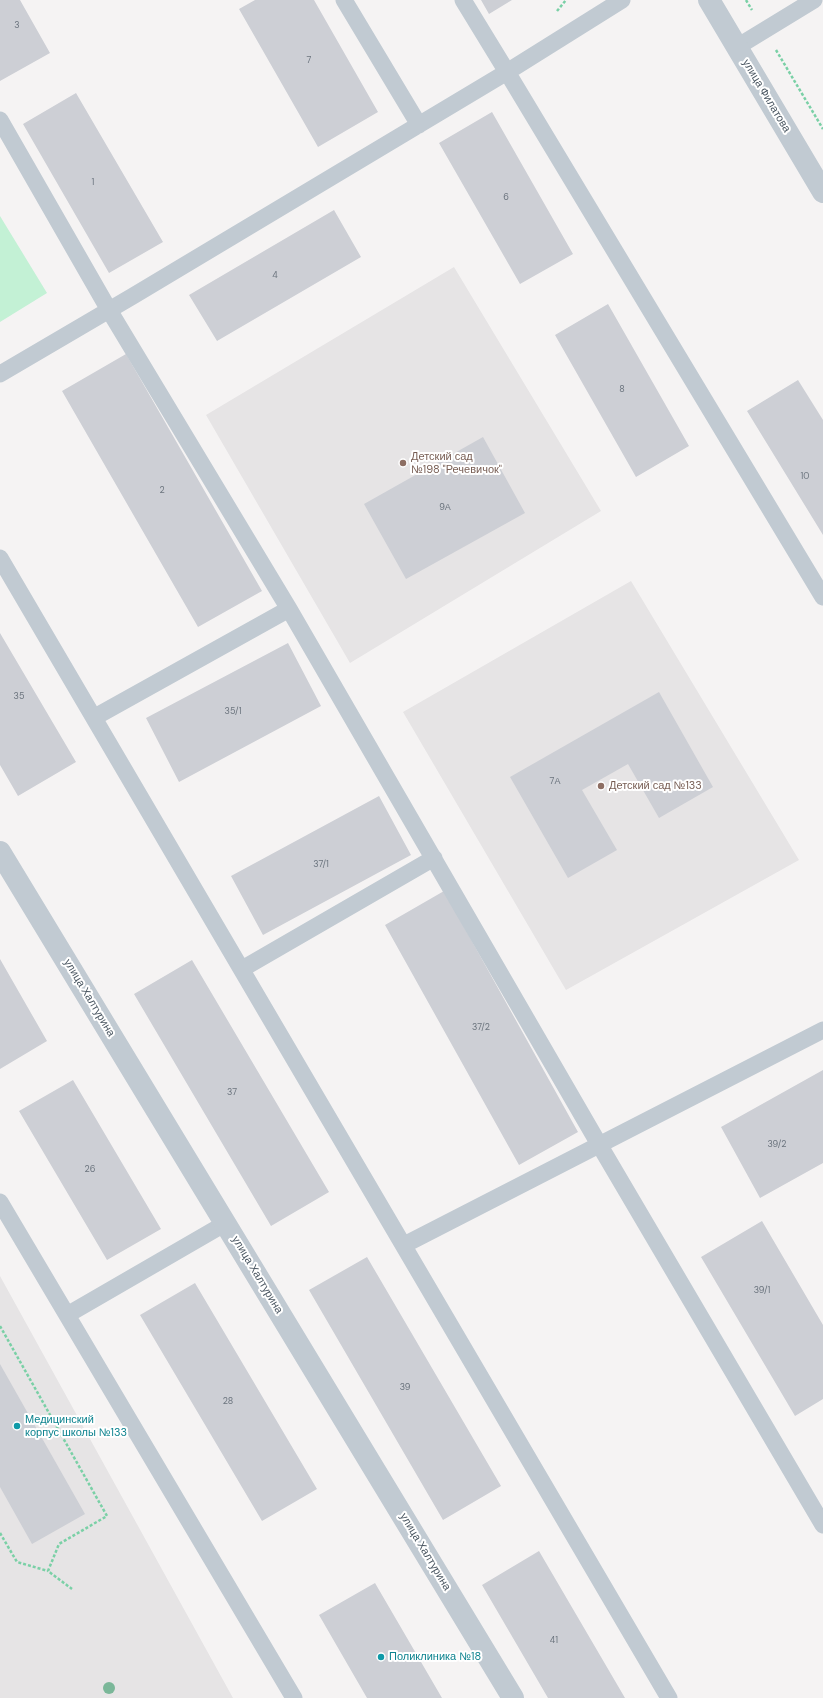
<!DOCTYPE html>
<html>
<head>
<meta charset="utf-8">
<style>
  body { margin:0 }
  canvas { display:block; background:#f5f3f3 }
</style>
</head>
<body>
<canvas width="823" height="1698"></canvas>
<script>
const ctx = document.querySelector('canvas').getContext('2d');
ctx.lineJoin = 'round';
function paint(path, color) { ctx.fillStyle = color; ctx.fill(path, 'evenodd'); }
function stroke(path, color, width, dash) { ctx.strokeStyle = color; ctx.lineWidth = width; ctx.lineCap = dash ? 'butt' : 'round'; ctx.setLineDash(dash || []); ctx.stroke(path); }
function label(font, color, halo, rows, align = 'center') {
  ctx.font = font + ' "DM Sans",sans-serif'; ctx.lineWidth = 4; ctx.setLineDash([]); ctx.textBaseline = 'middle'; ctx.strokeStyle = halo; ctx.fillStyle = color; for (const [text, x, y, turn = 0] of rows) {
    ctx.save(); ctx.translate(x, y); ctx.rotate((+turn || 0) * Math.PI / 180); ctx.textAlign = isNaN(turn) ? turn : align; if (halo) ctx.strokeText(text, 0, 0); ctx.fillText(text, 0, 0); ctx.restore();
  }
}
paint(new Path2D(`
  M454 267 601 511 350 663 206 415Z
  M631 581 799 860 566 990 403 712Z
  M0 1276 233 1698H0Z`), '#e6e4e5');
paint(new Path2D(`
  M0 216 47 293 0 322Z`), '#c3f1d5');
paint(new Path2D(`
  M0 0H20L50 53 0 81Z
  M255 0H314L378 112 318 147 239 9Z
  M481 0H512L489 14Z
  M76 93 163 242 109 273 23 124Z
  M492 112 573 254 520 284 439 143Z
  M334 210 361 257 217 341 189 295Z
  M608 304 689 446 636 477 555 335Z
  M126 354 262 591 198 627 62 391Z
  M798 380 823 420V535L747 411Z
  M483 437 525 513 406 579 364 504Z
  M0 633 76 762 18 796 0 765Z
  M288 643 321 706 179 782 146 718Z
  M659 692 713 787 659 818 628 764 582 790 617 850 568 878 510 777Z
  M379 796 411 855 263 935 231 876Z
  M444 891 578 1132 519 1165 385 925Z
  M0 959 47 1041 0 1069Z
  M192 960 329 1192 271 1226 134 994Z
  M823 1070V1163L760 1198 721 1127Z
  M73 1080 161 1229 107 1260 19 1111Z
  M762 1221 823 1325V1399L795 1416 701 1257Z
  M367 1257 501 1486 443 1520 309 1290Z
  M195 1283 317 1489 262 1521 140 1315Z
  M0 1364 85 1514 32 1544 0 1487Z
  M539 1551 625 1698H548L482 1585Z
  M375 1583 442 1698H367L319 1615Z`), '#cdcfd5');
stroke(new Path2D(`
  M746 0 752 10
  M557 11 566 0
  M776 50 823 129
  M0 1326 107 1516 59 1544 48 1571 72 1589
  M0 1533 17 1562 48 1571`), '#7ad0a6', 2.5, [3, 2]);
stroke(new Path2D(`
  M344 0 419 125
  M622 0 507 72 823 597
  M737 47 814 0
  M0 120 109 310 289 609 600 1146 823 1525
  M0 374 133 296 507 72 463 0
  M0 558 669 1698
  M95 717 289 609
  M242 969 434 858
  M0 1202 294 1698
  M404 1245 823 1030
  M67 1315 226 1223`), '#c1cad2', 17);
stroke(new Path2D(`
  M709 0 823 192
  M0 852 513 1698`), '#c1cad2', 22);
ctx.fillStyle = '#7bb799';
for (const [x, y] of [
  [109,1688]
]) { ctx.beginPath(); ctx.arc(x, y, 6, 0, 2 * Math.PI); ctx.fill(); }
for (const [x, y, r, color] of [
  [403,463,4,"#8d6e63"],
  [601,786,4,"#8d6e63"],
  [17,1426,4,"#0f9aa8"],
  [381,1657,4,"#0f9aa8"]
]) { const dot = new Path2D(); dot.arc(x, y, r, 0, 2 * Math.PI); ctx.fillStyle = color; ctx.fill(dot); stroke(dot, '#fff', 1.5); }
label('9px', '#6b747e', null, [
  ["3",17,26],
  ["7",309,61],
  ["1",93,183],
  ["6",506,198],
  ["4",275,276],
  ["8",622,390],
  ["10",805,477],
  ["2",162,491],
  ["9А",445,508],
  ["35",19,697],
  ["35/1",233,712],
  ["7А",555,782],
  ["37/1",321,865],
  ["37/2",481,1028],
  ["37",232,1093],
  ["39/2",777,1145],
  ["26",90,1170],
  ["39/1",762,1291],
  ["39",405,1388],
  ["28",228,1402],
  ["41",554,1641]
]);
label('11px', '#4a5661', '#fff', [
  ["улица Филатова",766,96,59],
  ["улица Халтурина",89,998,59],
  ["улица Халтурина",257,1275,59],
  ["улица Халтурина",425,1552,59]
]);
label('11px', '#785e54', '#fff', [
  ["Детский сад",411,457],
  ["№198 \"Речевичок\"",411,470],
  ["Детский сад №133",609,786]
], 'left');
label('11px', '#0d838f', '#fff', [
  ["Медицинский",25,1420],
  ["корпус школы №133",25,1433],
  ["Поликлиника №18",389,1657]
], 'left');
</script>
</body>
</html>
